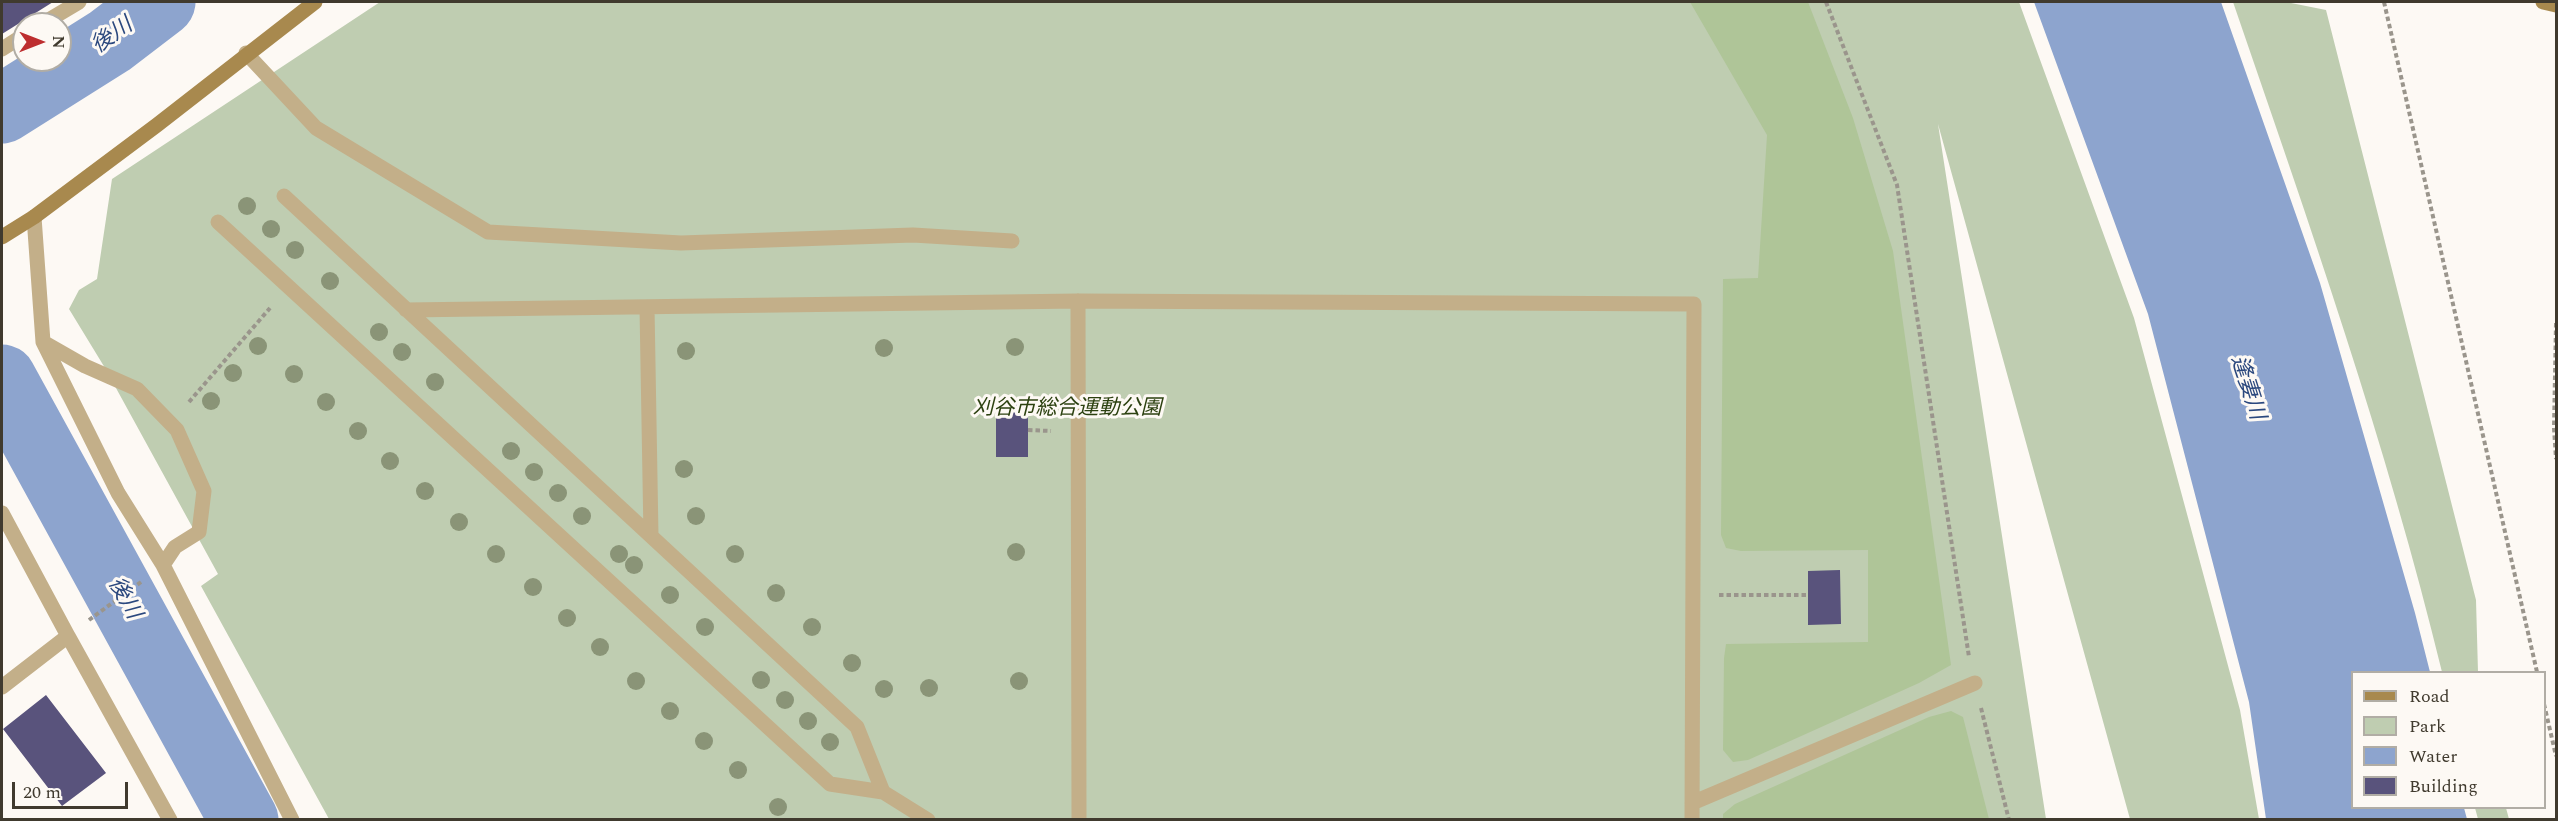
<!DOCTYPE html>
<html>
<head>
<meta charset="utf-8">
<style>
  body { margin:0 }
  #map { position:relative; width:2558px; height:821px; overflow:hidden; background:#fdf9f4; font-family:Spectral,serif }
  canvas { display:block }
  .frame { position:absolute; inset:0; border:3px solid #403a2e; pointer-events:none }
  .legend { position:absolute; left:2351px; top:671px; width:195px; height:138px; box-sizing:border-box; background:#fdf9f4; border:2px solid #b1ada5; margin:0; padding:8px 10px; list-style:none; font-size:18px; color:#403a2e }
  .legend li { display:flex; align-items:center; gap:12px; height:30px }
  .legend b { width:30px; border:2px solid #b1ada5 }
  .north { position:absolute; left:12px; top:12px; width:60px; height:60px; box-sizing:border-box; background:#fdf9f4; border:2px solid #b1ada5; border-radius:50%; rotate:90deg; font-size:16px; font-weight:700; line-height:24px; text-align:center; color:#403a2e }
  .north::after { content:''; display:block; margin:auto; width:21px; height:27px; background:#bd2e2f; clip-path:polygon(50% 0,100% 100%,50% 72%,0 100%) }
  .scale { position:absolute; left:12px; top:782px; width:116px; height:27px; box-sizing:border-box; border:3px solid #403a2e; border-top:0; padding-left:8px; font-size:18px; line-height:21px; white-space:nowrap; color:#403a2e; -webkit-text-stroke:4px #fdf9f4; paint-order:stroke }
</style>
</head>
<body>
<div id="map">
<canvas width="2558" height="821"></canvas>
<div class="frame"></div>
<ul class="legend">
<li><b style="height:8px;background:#a8894e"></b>Road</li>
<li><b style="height:16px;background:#bfcdb1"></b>Park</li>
<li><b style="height:16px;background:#8da4ce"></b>Water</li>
<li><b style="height:16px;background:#59537c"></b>Building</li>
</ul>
<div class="north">N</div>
<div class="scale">20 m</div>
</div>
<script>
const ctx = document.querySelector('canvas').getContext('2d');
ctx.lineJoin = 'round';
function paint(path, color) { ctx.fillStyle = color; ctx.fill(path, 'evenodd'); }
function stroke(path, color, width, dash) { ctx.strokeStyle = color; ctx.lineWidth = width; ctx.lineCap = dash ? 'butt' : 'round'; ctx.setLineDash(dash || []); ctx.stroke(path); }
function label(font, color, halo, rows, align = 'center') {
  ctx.font = font + ' Spectral,"Noto Sans JP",serif'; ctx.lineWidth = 6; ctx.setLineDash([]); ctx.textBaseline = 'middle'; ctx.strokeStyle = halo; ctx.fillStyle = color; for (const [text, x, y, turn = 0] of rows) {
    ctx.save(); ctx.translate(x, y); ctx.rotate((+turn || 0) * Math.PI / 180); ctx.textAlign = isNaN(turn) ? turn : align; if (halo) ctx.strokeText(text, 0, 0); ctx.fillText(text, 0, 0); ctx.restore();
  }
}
paint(new Path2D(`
  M380 2H2019L2134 318 2240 710 2259 819H2130L1938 124 2046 819H329L201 586 218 574 105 368 69 309 79 290 97 279 112 179Z
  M2233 2H2286L2326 10 2476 600 2478 672H2442C2387 445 2309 223 2233 2Z
  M2475 808H2506L2509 819H2478Z`), '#bfcdb1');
paint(new Path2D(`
  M1690 2H1808L1853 118 1893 251 1951 665 1919 683 1748 760 1733 762 1723 750 1724 658 1726 644 1868 642V550L1741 551 1726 548 1721 535 1723 279 1758 278 1767 135Z
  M1951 711 1963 717 1989 819H1723V814L1735 804 1929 717Z`), '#afc598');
paint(new Path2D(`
  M2034 2H2221L2320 283 2415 613 2430 672H2352V808H2464L2467 819H2266L2249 702 2148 314Z`), '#8da4ce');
stroke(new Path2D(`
  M2 109 110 41 161 2
  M2 379 244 820`), '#8da4ce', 69);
paint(new Path2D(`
  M2 2H53L2 34Z
  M996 401H1028V457H996Z
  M1840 570 1841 624 1808 625V571Z
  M46 695 106 773 62 806 3 729Z`), '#59537c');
stroke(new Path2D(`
  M1826 2 1897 185 1969 657
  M2384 2 2537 672
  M2556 323 2554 428 2556 459
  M189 402 270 308
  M1028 430 1051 431
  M1719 595H1808
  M89 620 141 582
  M2544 704 2556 756
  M1981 708 2009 820`), '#9a958c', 4, [4.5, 3]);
stroke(new Path2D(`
  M246 53 316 128 488 232 681 243 913 235 1012 241
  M34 217 43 342 118 493 163 565 292 820
  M43 342 85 366 137 389 177 430 204 491 199 532 175 547 163 565`), '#c3af89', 15);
stroke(new Path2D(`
  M42 24 79 2
  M2 49 24 35
  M218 222 830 784 883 792 857 727 284 196
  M1078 301 1079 820
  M647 307 651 536
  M406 310 1078 301 1694 304 1692 820
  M2 513 68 636
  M2 687 68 636 170 820
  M883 792 928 820
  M1692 803 1975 683`), '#c3af89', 15);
stroke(new Path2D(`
  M2543 2 2556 5
  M2 237 34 217 157 125 315 2`), '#a8894e', 15);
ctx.fillStyle = '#8a9477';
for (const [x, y] of [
  [247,206],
  [271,229],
  [295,250],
  [330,281],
  [379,332],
  [258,346],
  [1015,347],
  [884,348],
  [686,351],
  [402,352],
  [233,373],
  [294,374],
  [435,382],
  [211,401],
  [326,402],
  [358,431],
  [511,451],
  [390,461],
  [684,469],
  [534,472],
  [425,491],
  [558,493],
  [582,516],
  [696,516],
  [459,522],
  [1016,552],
  [496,554],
  [619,554],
  [735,554],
  [634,565],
  [533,587],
  [776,593],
  [670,595],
  [567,618],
  [705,627],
  [812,627],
  [600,647],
  [852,663],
  [761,680],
  [636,681],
  [1019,681],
  [929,688],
  [884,689],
  [785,700],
  [670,711],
  [808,721],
  [704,741],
  [830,742],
  [738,770],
  [778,807]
]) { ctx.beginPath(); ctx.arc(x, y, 9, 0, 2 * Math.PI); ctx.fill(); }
label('italic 21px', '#2c4110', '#fdf9f4', [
  ["刈谷市総合運動公園",1067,410]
]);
label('italic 22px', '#2b487e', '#fdf9f4', [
  ["後川",113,37,-35],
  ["逢妻川",2246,388,72],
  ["後川",123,599,61]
]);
</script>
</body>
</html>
